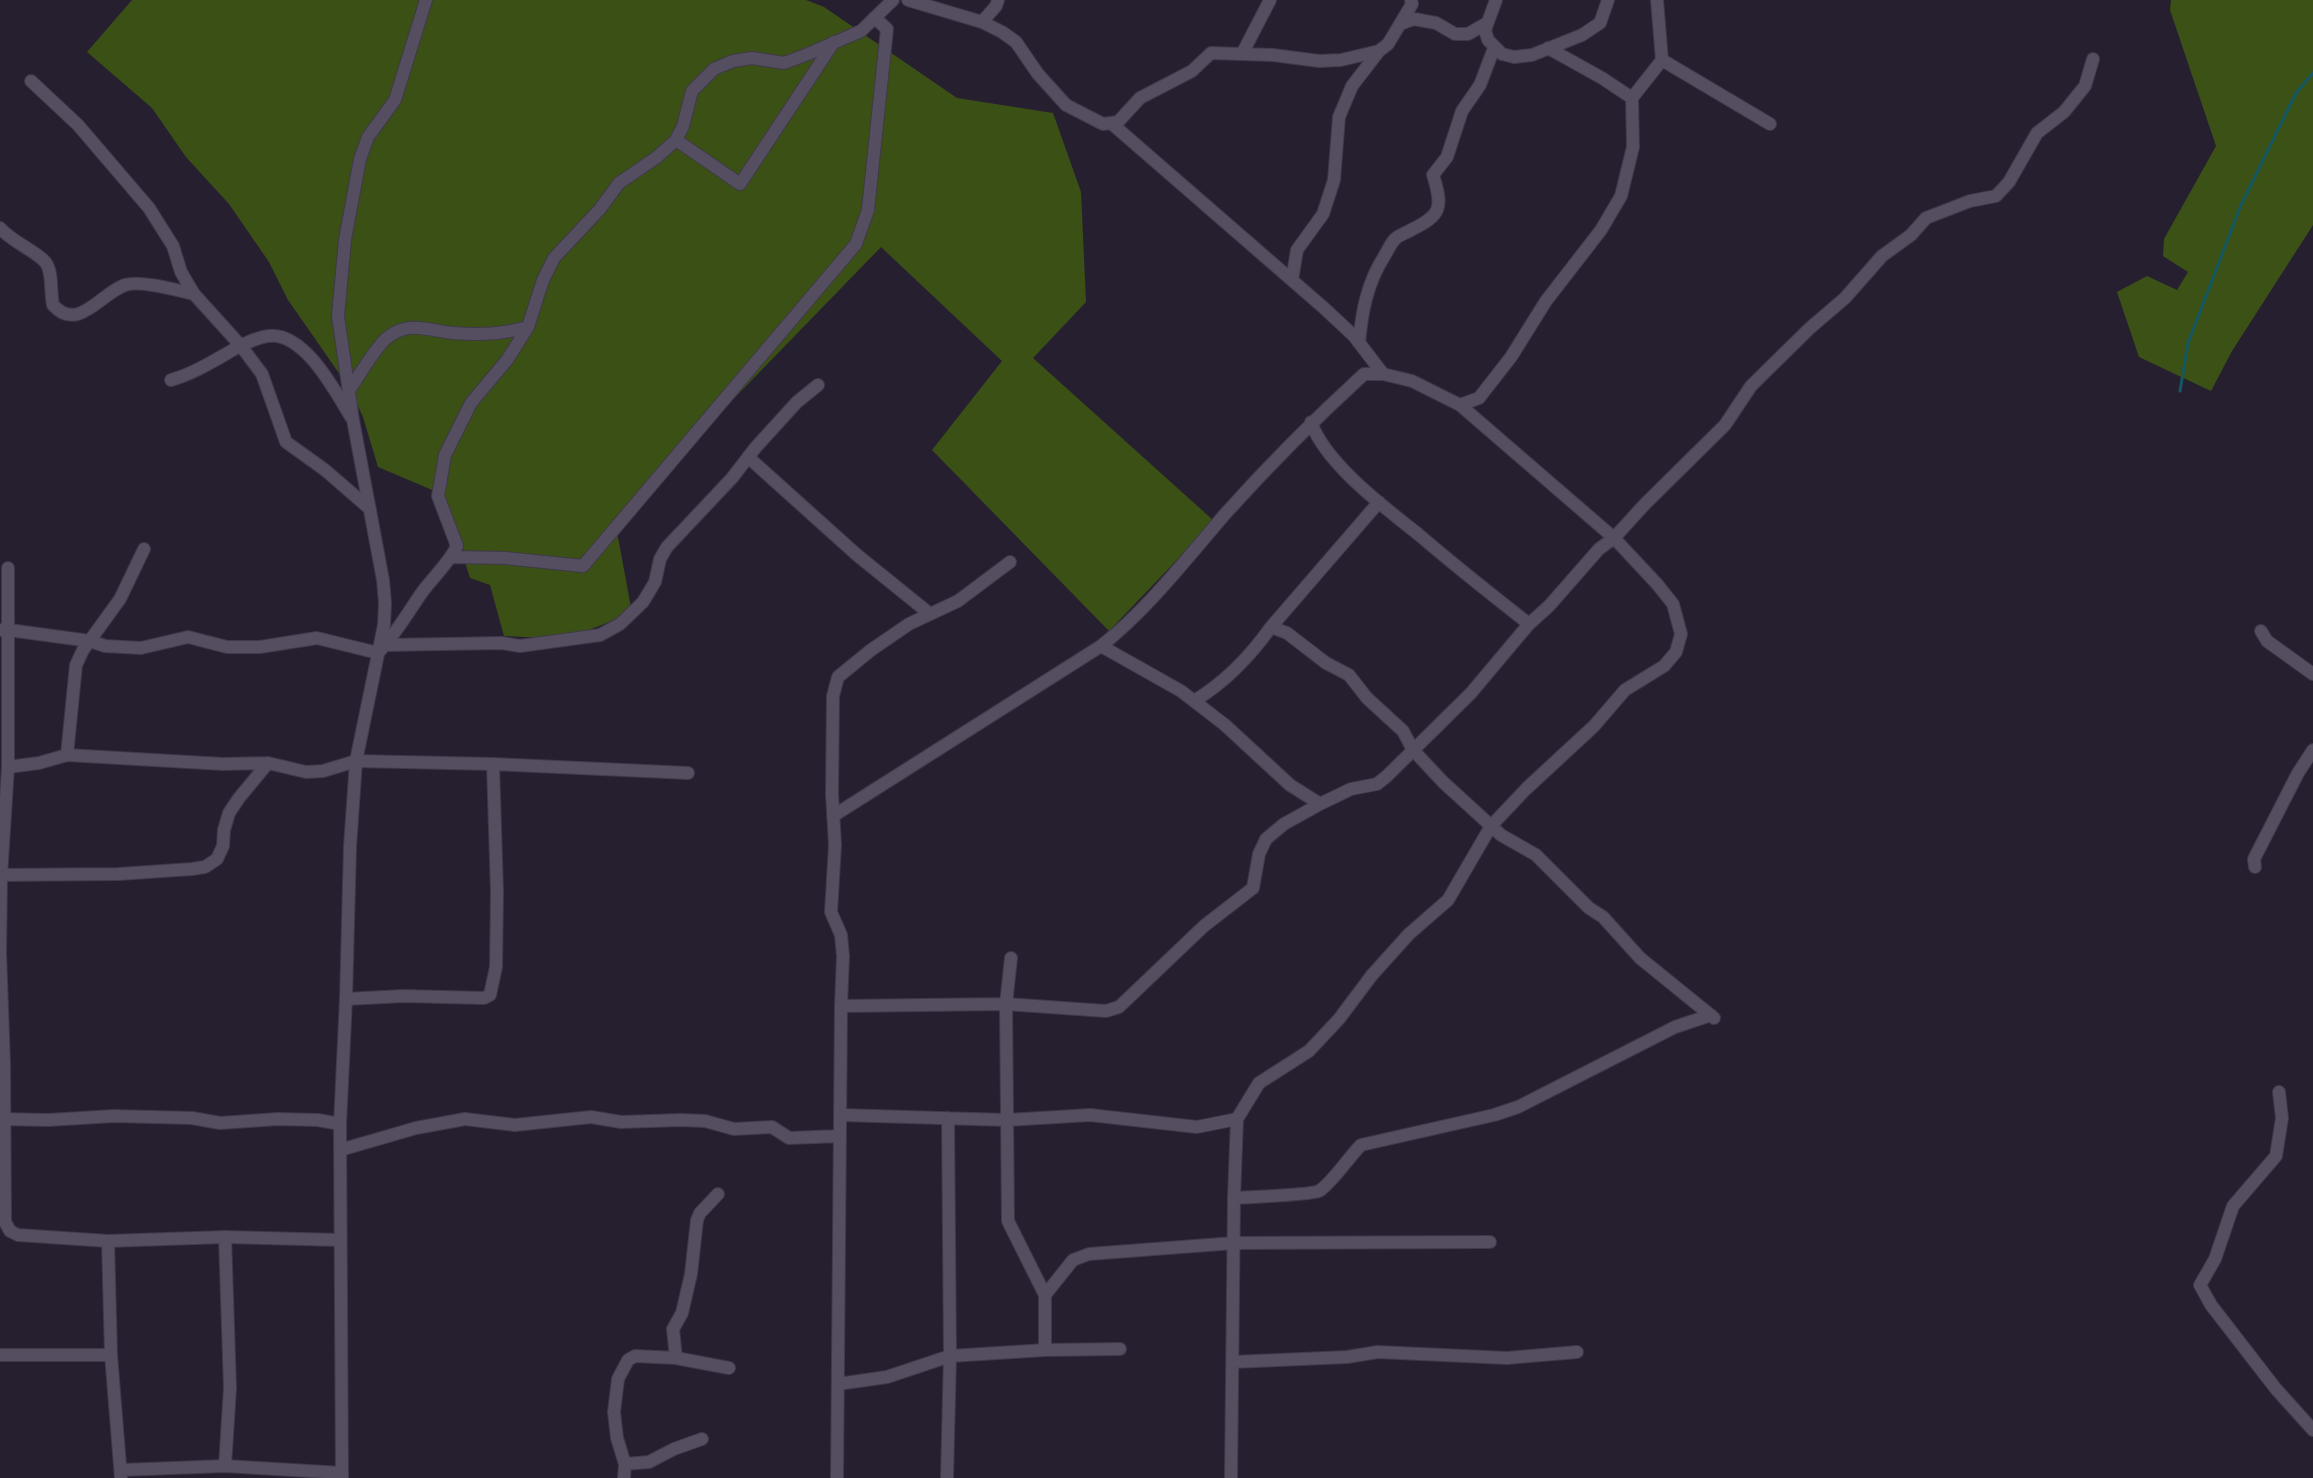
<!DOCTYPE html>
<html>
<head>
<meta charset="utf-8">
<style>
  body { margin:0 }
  canvas { display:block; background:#261f30 }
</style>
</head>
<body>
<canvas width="2313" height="1478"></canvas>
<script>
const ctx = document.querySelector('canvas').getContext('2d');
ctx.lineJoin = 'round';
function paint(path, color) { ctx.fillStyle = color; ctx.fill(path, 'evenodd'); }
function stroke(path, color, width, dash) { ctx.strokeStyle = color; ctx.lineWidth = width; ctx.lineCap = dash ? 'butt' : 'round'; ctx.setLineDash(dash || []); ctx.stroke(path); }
paint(new Path2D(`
  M132 0H806L824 7 957 98 1053 113 1081 192 1086 302 1033 358 1214 521 1109 631 932 450 1002 361 881 247 615 521 632 613 566 639 504 636 490 585 470 578 444 495 378 467 363 417 350 389 288 300 269 262 229 204 186 157 152 108 87 52Z`), '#3b5015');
paint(new Path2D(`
  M2171 0H2313V225L2232 351 2211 391 2139 357 2117 292 2147 276 2177 290 2188 272 2163 256 2164 239 2216 146 2170 10Z`), '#3c5115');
stroke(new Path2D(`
  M2180 391 2188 343 2241 205 2296 93 2313 73`), '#145862', 3);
const minor = new Path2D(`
  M908 0 982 22 1002 32 1016 42 1038 74 1066 105 1103 124 1118 122 1140 98 1192 71 1211 53 1273 55 1319 61 1341 60 1379 51 1388 44 1412 4 1411 0
  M1496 0 1485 30 1488 40 1502 54 1514 57 1532 55 1582 35 1600 23 1608 0
  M982 22 996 6 998 0
  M1400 24 1414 19 1436 23 1455 34H1468L1487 23
  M1548 48 1602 78 1632 98
  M1242 54 1270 0
  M1662 60 1770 124
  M31 81 78 125 149 208 173 246 181 272 194 294 241 346 262 374 286 442 325 470 370 509
  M1111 123 1324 308 1354 336 1383 374
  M676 140 740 184 834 42
  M0 228C12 242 38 252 46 263 53 273 50 292 53 305 78 333 101 293 125 285 141 280 176 290 194 294
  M1292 280 1297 250 1323 214 1334 180 1339 117 1352 86 1379 51
  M1359 343C1362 311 1367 283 1385 255 1388 250 1391 243 1395 239 1399 235 1406 233 1411 230 1442 215 1443 207 1433 175L1447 157 1462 111 1480 85 1494 48
  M171 380C195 373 215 360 238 347 246 343 259 337 268 336 304 331 335 391 351 417
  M350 389C359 376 376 346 388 337 410 320 430 331 454 333 482 335 502 334 528 327
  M1460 405 1479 398 1511 357 1546 301 1601 230 1621 196 1633 147 1632 98 1662 60 1657 0
  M1311 422C1325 463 1384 507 1418 534 1454 565 1492 595 1529 624
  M748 457 857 555 930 614
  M452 557 505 558 583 566 856 244 868 210 887 29 875 18
  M8 568V767L1 876 0 953 4 1064 5 1222 10 1231 18 1235 108 1241 225 1237 340 1240
  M1271 627 1379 502
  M0 630H9L90 641 105 646 141 648 188 637 227 647H260L317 638 378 653C396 634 408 612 423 591 434 576 449 563 457 546L438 496 445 455 471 403 507 360 528 327 543 280 554 258 600 209 619 183 657 157 676 140 683 126 692 91 714 69 733 61 752 58 784 63 808 54 861 31 893 0
  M2261 631 2267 641 2313 674
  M386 645 502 643 520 646 600 635 620 624 643 602 655 582 660 559 667 547 732 478 756 447 797 402 818 385
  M1101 646 1181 691 1225 725 1290 785 1320 804
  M1194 701C1224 683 1251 655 1271 627L1287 633 1326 663 1349 675 1367 698 1403 731 1413 750 1443 782 1501 835 1536 855 1589 908 1603 917 1640 958 1714 1018
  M67 755 76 665 83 650 120 599 144 549
  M8 767 39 763 67 755 223 764 268 763 306 772 323 771 356 761 493 764 688 773
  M833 816 1101 646C1149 608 1186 559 1226 513 1270 464 1316 418 1364 374H1383L1412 381 1460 405 1614 538 1657 584 1673 604 1681 634 1676 652 1664 666 1625 690 1594 726 1526 789 1491 826 1448 900 1409 934 1372 975 1339 1019 1309 1051 1259 1083 1237 1119 1234 1198 1231 1478
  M2255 867 2254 859 2298 773 2313 750
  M0 875 119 874 192 869 205 867 217 859 223 846 224 830 229 813 239 798 268 763
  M1011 958 1006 1004 1008 1221 1045 1295
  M346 999 403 996 484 998 490 995 496 967 497 892 493 764
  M841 1006 1006 1004 1106 1011 1119 1007 1204 926 1253 888 1259 854 1266 839 1284 824 1320 804 1351 789 1377 784 1387 776 1471 693 1529 624 1549 606 1599 549 1614 538 1645 504 1725 425 1751 386 1810 328 1845 298 1882 256 1911 235 1926 218 1970 201 1996 196 2009 182 2037 133 2064 112 2085 86 2093 59
  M2279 1092 2282 1118 2276 1156 2233 1206 2215 1259 2200 1285 2211 1305 2276 1389 2313 1430
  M841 1115 1007 1120 1090 1115 1197 1127 1237 1119
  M0 1119 48 1120 114 1116 192 1118 220 1123 278 1119 318 1120 340 1124
  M340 1150 416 1128 465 1119 515 1125 591 1117 621 1122 681 1120 705 1121 734 1129 772 1127 789 1138 840 1136
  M1234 1198C1248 1197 1311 1195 1319 1191 1331 1184 1349 1157 1361 1145L1494 1115 1518 1107 1675 1027 1711 1015
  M225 1237 230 1388 225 1466
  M108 1241 111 1355 121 1478
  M1045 1350V1295L1073 1260 1089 1254 1234 1243 1490 1242
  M0 1355H111
  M676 1358 673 1329 682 1313 691 1274 697 1220 700 1213 718 1194
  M1233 1362 1347 1357 1378 1352 1507 1358 1577 1352
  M838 1384 887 1377 950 1356 1045 1350 1120 1349
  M625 1464 617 1438 614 1412 618 1379 628 1360 635 1356 676 1358 729 1368
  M121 1470 225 1466 342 1473
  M342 1478 340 1124 346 999 350 847 356 761 384 625 385 603 383 580 353 420 338 316 345 240 360 159 368 137 395 100 426 0
  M624 1478 625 1464 649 1462 674 1449 702 1439
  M837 1478 841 1006 843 956 841 935 831 912 835 845 832 794 833 696 838 677 871 650 909 624 958 601 1010 562
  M947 1478 950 1356 948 1118`);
stroke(minor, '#3f3948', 14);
stroke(minor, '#554e61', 12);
</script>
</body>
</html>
